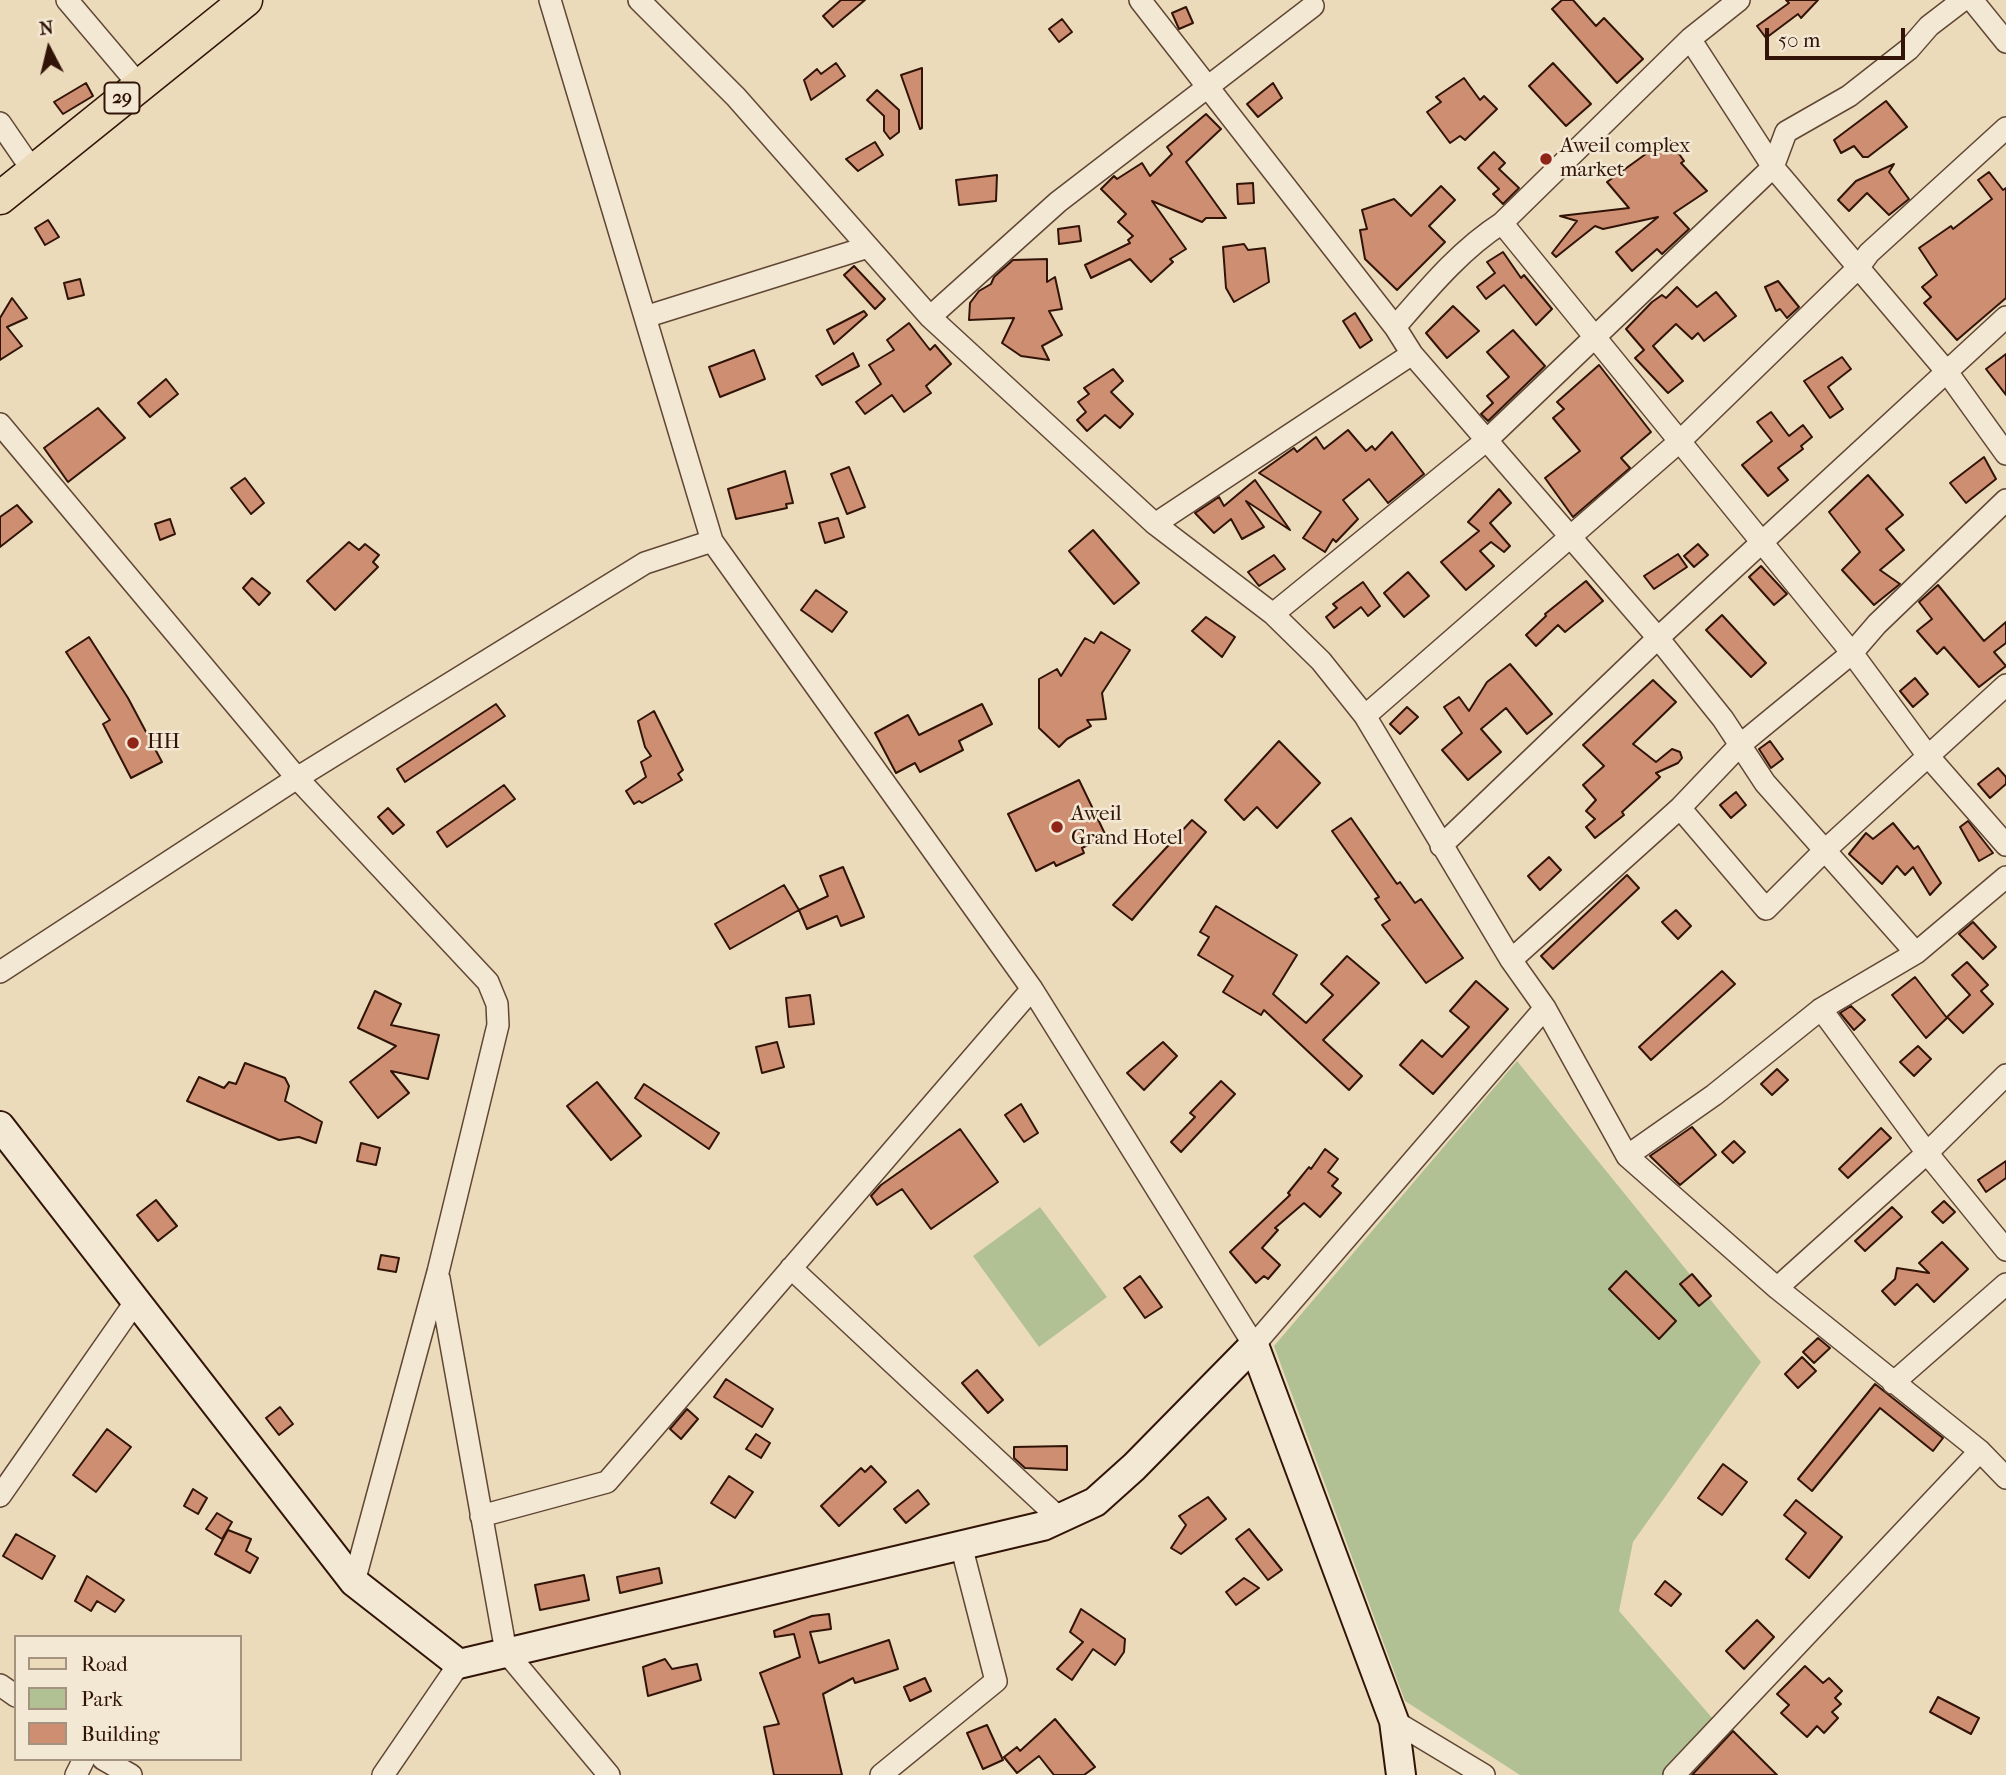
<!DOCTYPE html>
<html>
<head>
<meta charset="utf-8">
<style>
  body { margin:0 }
  #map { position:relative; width:2006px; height:1775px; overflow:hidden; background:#ecdbbb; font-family:"IM FELL French Canon",serif }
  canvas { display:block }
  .legend { position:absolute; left:14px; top:1635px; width:228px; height:126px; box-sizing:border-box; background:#f3e8d3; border:2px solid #a59381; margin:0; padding:9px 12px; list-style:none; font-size:21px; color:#311407 }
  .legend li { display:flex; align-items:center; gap:14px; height:35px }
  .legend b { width:35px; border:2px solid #a59381 }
  .north { position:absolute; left:14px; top:14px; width:70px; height:70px; -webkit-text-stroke:5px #f3e8d3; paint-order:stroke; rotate:353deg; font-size:19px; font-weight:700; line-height:28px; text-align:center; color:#311407 }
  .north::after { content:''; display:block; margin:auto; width:24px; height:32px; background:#311407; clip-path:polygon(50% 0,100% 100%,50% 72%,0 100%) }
  .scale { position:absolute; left:1765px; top:28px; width:140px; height:32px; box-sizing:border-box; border:4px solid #311407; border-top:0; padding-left:9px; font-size:21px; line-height:24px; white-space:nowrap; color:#311407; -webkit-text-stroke:5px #f3e8d3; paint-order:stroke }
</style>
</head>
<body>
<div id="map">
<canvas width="2006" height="1775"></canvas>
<ul class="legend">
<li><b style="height:9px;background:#ecdbbb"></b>Road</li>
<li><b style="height:19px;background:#b2c194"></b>Park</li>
<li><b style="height:19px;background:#ce8e72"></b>Building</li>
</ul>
<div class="north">N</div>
<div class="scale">50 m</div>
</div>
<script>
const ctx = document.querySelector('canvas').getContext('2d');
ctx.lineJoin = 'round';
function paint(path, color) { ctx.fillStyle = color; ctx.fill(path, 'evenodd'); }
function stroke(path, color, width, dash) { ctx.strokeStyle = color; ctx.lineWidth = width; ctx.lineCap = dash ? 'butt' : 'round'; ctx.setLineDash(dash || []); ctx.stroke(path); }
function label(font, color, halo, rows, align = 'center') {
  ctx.font = font + ' "IM FELL French Canon",serif'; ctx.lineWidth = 5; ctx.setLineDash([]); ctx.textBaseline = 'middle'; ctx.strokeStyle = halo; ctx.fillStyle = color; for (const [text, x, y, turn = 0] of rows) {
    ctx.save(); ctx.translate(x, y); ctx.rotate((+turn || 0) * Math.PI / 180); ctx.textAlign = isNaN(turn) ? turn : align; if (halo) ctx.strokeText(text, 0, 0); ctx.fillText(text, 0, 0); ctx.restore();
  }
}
paint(new Path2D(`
  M1517 1061 1761 1362 1633 1542 1619 1611 1714 1720 1662 1775H1520L1405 1701 1274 1346Z
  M1040 1207 1107 1297 1039 1347 973 1256Z`), '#b2c194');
const building = new Path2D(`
  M841 0H865L833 27 823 16Z
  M1562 0H1573L1596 26 1604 18 1643 59 1617 83 1552 9Z
  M1786 0H1818L1801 18 1798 14 1766 38 1757 26 1789 3Z
  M1186 7 1193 23 1179 29 1172 13Z
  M1062 19 1072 32 1059 42 1049 29Z
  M836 63 845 76 811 100 804 80 817 69 821 74Z
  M1553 63 1591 104 1566 126 1529 86Z
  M922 68V128L920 129 901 75Z
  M1464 78 1480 100 1484 96 1497 109 1465 140 1460 136 1450 143 1427 112 1441 102 1436 97Z
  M86 83 93 96 63 114 54 102Z
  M1273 83 1282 98 1258 117 1247 104Z
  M877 90 899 110V132L890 139 884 131V116L867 100Z
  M1886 101 1907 127 1868 157H1863L1854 146 1841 153 1834 140Z
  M1206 114 1221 129 1186 162 1226 218H1206L1202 222 1152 201 1186 249 1170 259 1173 262 1151 282 1130 259 1091 278 1085 265 1130 243 1128 240 1133 236 1118 222 1126 214 1101 189 1114 176 1117 179 1142 163 1150 176 1172 154 1167 147Z
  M1668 138 1684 161 1681 163 1707 191 1674 213 1689 229 1662 254 1657 249 1632 271 1616 252 1658 217 1603 229 1595 226 1556 257 1552 253 1577 221 1560 216 1629 208 1607 182Z
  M875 142 883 155 858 171 846 159Z
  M1494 152 1505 163 1499 169 1519 188 1503 204 1493 194 1499 189 1478 168Z
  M1894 164 1889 172 1909 199 1889 215 1867 193 1849 211 1838 200 1856 181Z
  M1989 172 2003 190 2006 188V298L1957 340 1924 303 1931 297 1922 287 1937 275 1919 248 1951 226 1953 229 1992 199 1978 180Z
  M997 175 996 201 959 205 956 180Z
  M1253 183 1254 203 1238 204 1237 184Z
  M1441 186 1455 200 1429 226 1445 242 1397 290 1365 259 1360 230 1367 229 1362 210 1394 199 1411 216Z
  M48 220 59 237 45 245 35 228Z
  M1079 226 1081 241 1059 244 1058 229Z
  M1244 244 1248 250 1265 248 1269 282 1234 302 1226 288 1223 247Z
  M1503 252 1521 278 1524 275 1552 309 1536 325 1504 285 1486 299 1477 287 1495 273 1487 262Z
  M1047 259V282L1055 277 1062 309 1049 311 1062 335 1042 346 1049 360 1021 356 1002 343 1014 318 969 320 970 303 979 291 991 284 994 277 1013 260Z
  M854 266 885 299 875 309 844 275Z
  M80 279 84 295 68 299 64 283Z
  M1778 281 1799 307 1787 318 1780 309 1776 311 1765 287Z
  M1677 287 1697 307 1716 292 1736 316 1704 341 1698 333 1692 339 1676 324 1653 346 1683 381 1668 393 1635 358 1644 350 1626 329 1652 302 1662 295 1666 298Z
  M12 298 27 318 7 327 22 346 0 360V318Z
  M1453 306 1479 331 1447 358 1426 333Z
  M864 311 867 315 834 344 827 330Z
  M1355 313 1372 340 1360 348 1343 321Z
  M909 323 930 350 935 345 951 364 926 386 931 393 904 412 892 395 865 414 856 402 881 384 869 365 894 350 887 340Z
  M1513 330 1545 366 1488 421 1481 414 1493 403 1487 396 1509 377 1487 352Z
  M754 350 765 379 720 397 709 367Z
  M853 353 859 366 822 385 816 376Z
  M2006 354V395L1986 369Z
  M1842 357 1851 369 1828 387 1843 409 1830 418 1804 381Z
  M1599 365 1651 432 1621 458 1630 468 1573 517 1545 478 1580 451 1553 418 1564 409 1557 402Z
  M1113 369 1123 381 1111 392 1133 414 1120 428 1105 415 1087 431 1077 420 1086 412 1078 402 1089 394 1084 388Z
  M166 379 178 394 150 417 138 403Z
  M98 408 125 438 68 482 44 448Z
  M1771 412 1789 436 1803 425 1812 437 1801 446 1803 449 1778 468 1788 480 1768 496 1742 465 1772 441 1757 422Z
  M1348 430 1366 451 1372 446 1375 450 1392 432 1424 474 1388 503 1369 479 1343 500 1358 519 1336 542 1333 539 1325 552 1303 538 1321 512 1259 473 1294 448 1297 452 1316 437 1324 449Z
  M1984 457 1996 479 1966 503 1950 483Z
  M849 467 865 507 847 514 831 474Z
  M785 471 793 503 786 504 787 508 736 519 728 489Z
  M1868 475 1903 515 1886 529 1904 550 1880 570 1900 584 1874 605 1842 570 1860 552 1829 512Z
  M245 478 264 503 251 514 231 488Z
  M1255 480 1290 530 1246 501 1264 527 1242 539 1231 519 1214 533 1195 513 1219 497 1224 506Z
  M1499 489 1511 503 1490 523 1510 546 1504 552 1491 542 1480 551 1494 566 1466 590 1441 562 1479 531 1468 522Z
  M17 505 32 522 0 547V517Z
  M838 518 844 537 825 543 819 523Z
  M170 519 175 534 160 540 155 524Z
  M1093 530 1139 583 1114 604 1069 551Z
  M349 542 359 550 365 544 379 555 373 562 378 567 335 610 307 581Z
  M1698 544 1708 555 1694 567 1684 556Z
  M1678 554 1687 567 1654 589 1644 576Z
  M1274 555 1285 569 1259 586 1248 572Z
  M1761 566 1787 594 1774 605 1749 577Z
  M1408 572 1429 596 1404 617 1384 593Z
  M252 578 270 593 259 605 243 588Z
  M1586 581 1603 601 1565 632 1558 625 1536 646 1526 635 1546 616 1545 614Z
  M1363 582 1380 606 1368 616 1361 607 1334 628 1326 617 1337 608 1333 604Z
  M1938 585 1984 641 2006 622V643L1994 652 2006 666 1979 687 1944 647 1937 654 1917 631 1932 619 1919 602Z
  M816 590 847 612 832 632 801 610Z
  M1722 615 1766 663 1751 677 1706 630Z
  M1206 617 1235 637 1222 657 1192 631Z
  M1101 632 1130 650 1102 693 1106 719 1087 720 1091 726 1067 739 1059 747 1039 728V679L1057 669 1061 676 1085 638 1094 643Z
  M89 637 128 698 162 762 131 778 103 724 110 720 66 652Z
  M1510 664 1552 714 1527 734 1506 708 1481 729 1501 752 1468 780 1442 750 1462 733 1444 707 1459 697 1469 711 1487 682Z
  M1915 678 1928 694 1913 707 1900 691Z
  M1653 680 1676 702 1633 744 1656 762 1672 749 1680 752 1682 758 1678 763 1656 773 1660 777 1622 812 1624 815 1595 838 1586 827 1595 819 1586 811 1596 800 1583 785 1604 766 1583 745Z
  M496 704 505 716 405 782 397 769Z
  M982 704 992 724 959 741 963 750 920 772 915 763 896 773 875 733 908 715 919 735Z
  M1407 707 1418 717 1400 734 1390 724Z
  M654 711 683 770 678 774 682 780 642 803 639 801 634 804 626 791 646 777 641 762 651 756 645 747 638 721Z
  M1279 741 1320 783 1277 828 1257 807 1244 820 1225 800Z
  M1770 741 1783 759 1771 768 1759 749Z
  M1998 768 2006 777V784L1990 798 1978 784Z
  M1079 780 1106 836 1082 848 1084 853 1056 866 1054 862 1036 871 1008 814Z
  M504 785 515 799 447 847 437 832Z
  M1736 792 1746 805 1731 818 1720 805Z
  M388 808 404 825 393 834 378 817Z
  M1351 818 1397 884 1400 882 1415 903 1421 899 1463 958 1426 983 1382 925 1390 920 1375 899 1379 897 1332 831Z
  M1192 820 1206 832 1132 920 1113 905Z
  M1968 821 1993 853 1979 861 1960 827Z
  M1893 823 1914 849 1918 846 1941 883 1930 895 1913 867 1905 875 1897 866 1882 884 1849 854 1866 833 1873 839Z
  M1549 857 1561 870 1540 890 1528 876Z
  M843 867 864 917 841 926 837 916 807 929 799 910 828 896 820 876Z
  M1627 875 1639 888 1553 969 1541 956Z
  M784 885 799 910 730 949 715 924Z
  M1216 906 1297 955 1273 994 1306 1023 1333 995 1321 984 1347 956 1379 983 1323 1040 1362 1076 1349 1090 1264 1010 1261 1015 1223 992 1233 976 1198 955 1209 937 1200 932Z
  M1676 910 1691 926 1678 939 1662 922Z
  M1973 922 1996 947 1983 959 1959 934Z
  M1967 962 1988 985 1981 991 1993 1004 1963 1033 1947 1017 1970 995 1952 975Z
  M1722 971 1735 984 1651 1060 1639 1047Z
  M1915 977 1947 1018 1926 1038 1892 995Z
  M1476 981 1508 1009 1433 1094 1400 1065 1422 1040 1442 1057 1469 1027 1450 1011Z
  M375 991 401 1004 391 1025 439 1035 428 1079 391 1071 409 1093 378 1118 350 1082 396 1046 358 1028Z
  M810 995 814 1024 789 1027 786 998Z
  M1851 1006 1865 1020 1854 1030 1840 1013Z
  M777 1042 784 1067 762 1073 756 1047Z
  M1163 1042 1177 1056 1144 1090 1127 1073Z
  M1918 1046 1931 1059 1914 1076 1900 1062Z
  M245 1063 285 1078 289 1086 285 1101 322 1122 316 1143 299 1137 279 1140 187 1101 199 1077 224 1088 229 1082 236 1084Z
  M1777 1069 1788 1080 1772 1095 1761 1084Z
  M1221 1081 1235 1094 1181 1152 1171 1142 1195 1117 1190 1113Z
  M597 1082 641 1136 611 1160 567 1106Z
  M644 1084 719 1133 709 1149 635 1098Z
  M1021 1104 1038 1133 1024 1142 1005 1115Z
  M1692 1127 1716 1155 1680 1185 1650 1156Z
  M1881 1128 1891 1138 1848 1178 1839 1169Z
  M960 1129 998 1182 931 1229 902 1189 877 1205 871 1196 881 1185Z
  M1734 1141 1745 1152 1733 1163 1722 1152Z
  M361 1143 380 1148 376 1165 357 1161Z
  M1325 1149 1338 1159 1328 1172 1338 1179 1332 1186 1341 1193 1320 1217 1304 1203 1275 1228 1278 1230 1262 1248 1280 1265 1268 1279 1264 1276 1256 1283 1230 1252 1290 1195 1288 1193 1301 1177 1309 1167 1311 1169Z
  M2006 1161V1178L1986 1192 1978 1180Z
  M156 1200 177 1226 158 1241 137 1215Z
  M1944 1201 1955 1212 1943 1223 1932 1212Z
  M1892 1207 1902 1217 1865 1251 1855 1241Z
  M1942 1242 1968 1269 1934 1302 1917 1284 1895 1305 1882 1291 1895 1279 1897 1268 1929 1273 1919 1263Z
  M381 1255 399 1258 396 1272 378 1269Z
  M1626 1271 1676 1321 1659 1339 1609 1289Z
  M1692 1274 1711 1296 1699 1306 1680 1284Z
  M1140 1276 1162 1307 1145 1318 1124 1288Z
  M1818 1338 1830 1348 1814 1363 1803 1352Z
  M1802 1357 1816 1371 1798 1388 1785 1374Z
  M977 1370 1003 1400 988 1413 962 1383Z
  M726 1379 773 1409 762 1427 714 1397Z
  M1875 1384 1943 1438 1933 1451 1880 1408 1812 1491 1798 1479Z
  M280 1407 293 1424 279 1435 266 1418Z
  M687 1409 698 1419 681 1439 670 1429Z
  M107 1429 131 1447 96 1492 73 1475Z
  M756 1434 770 1443 761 1458 746 1449Z
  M1067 1446V1470L1025 1468 1014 1458V1447Z
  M1723 1464 1747 1482 1722 1515 1698 1498Z
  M871 1466 886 1482 839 1526 821 1506 861 1468 865 1472Z
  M729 1476 753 1492 735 1518 711 1503Z
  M193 1489 207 1498 198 1514 184 1506Z
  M918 1490 929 1504 906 1523 894 1509Z
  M1208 1497 1226 1519 1181 1554 1171 1548 1186 1525 1179 1516Z
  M1796 1500 1842 1537 1809 1578 1786 1559 1806 1533 1784 1515Z
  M217 1513 232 1522 222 1539 206 1529Z
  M1249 1529 1282 1570 1268 1580 1236 1539Z
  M228 1530 251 1539 246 1551 258 1558 250 1573 215 1554Z
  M16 1534 55 1556 42 1579 3 1556Z
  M659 1568 662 1583 620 1593 617 1577Z
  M584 1575 589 1600 540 1610 535 1585Z
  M87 1576 124 1600 115 1612 97 1601 91 1611 75 1601Z
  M1244 1578 1259 1588 1236 1605 1226 1592Z
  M1665 1581 1681 1594 1671 1606 1655 1594Z
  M1081 1609 1125 1639 1124 1652 1115 1665 1093 1649 1072 1680 1057 1669 1083 1642 1070 1632Z
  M829 1614 831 1629 810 1632 819 1663 889 1640 898 1669 855 1683 853 1678 823 1694 842 1775H774L764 1727 779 1724 760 1673 800 1657 794 1634 775 1637 774 1631 812 1616Z
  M1757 1620 1774 1637 1744 1669 1726 1651Z
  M665 1659 672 1669 697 1664 701 1680 648 1696 643 1667Z
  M1805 1666 1823 1683 1829 1678 1842 1691 1835 1698 1841 1704 1832 1712 1838 1718 1824 1733 1817 1726 1807 1737 1781 1713 1789 1705 1777 1694Z
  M925 1678 931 1691 910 1701 904 1687Z
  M1938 1697 1979 1718 1971 1734 1930 1712Z
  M1055 1719 1095 1767 1084 1775H1054L1039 1756 1017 1773 1004 1757 1017 1747 1020 1751Z
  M987 1725 1003 1760 983 1769 967 1733Z
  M1733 1731 1777 1775H1692Z`);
paint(building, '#ce8e72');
stroke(building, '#311407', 2);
const street = new Path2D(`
  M67 0 139 85
  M550 0 645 317
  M639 0 736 97 930 317 1155 524 1273 614 1321 661 1365 716 1511 960 1545 1008 1627 1156 1777 1288 1980 1451 2006 1478
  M1140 0 1395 327 1412 354 1658 638 1723 719 1765 783 1916 953
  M1972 0 2006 42
  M1690 39 1773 167 1947 372 2006 454
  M0 123 33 171
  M1502 223 1852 653 1928 756 2006 845
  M868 247 645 317 712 541 1032 989 1254 1345 1545 1008
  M930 317 1058 202 1313 6
  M1395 327C1428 289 1460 250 1502 223L1690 39 1739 0
  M0 424 297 778 488 982 497 1004 498 1025 438 1272 354 1582
  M1155 524 1412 354
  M1273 614 1488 439 1773 167 1786 132 1849 96 1909 49 1929 26 1963 0
  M1365 716 1680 441 1858 268 1869 253 2006 128
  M1680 808 1766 909 1823 852 2006 685
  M1441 846 1658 638 2006 317
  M1511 960 1680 808 1740 745 1852 653 1877 624 2006 500
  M0 972 297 778 645 563 712 541
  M1821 1009 1927 1153 2006 1250
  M1627 1156 1714 1095 1821 1009 1916 953 2006 877
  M791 1268 1059 1518
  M439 1278 506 1652 609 1775
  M1777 1288 1927 1153 2006 1075
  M1893 1383 2006 1284
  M0 1496 136 1301
  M481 1516 607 1482 1032 989
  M0 1685 16 1696
  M1394 1721 1484 1775
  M103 1759 131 1775
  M76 1775 84 1759
  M383 1775 459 1664
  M881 1775 996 1681 961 1545
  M1674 1775 1980 1451`);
const secondary = new Path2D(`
  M0 1126 354 1582 459 1664 1043 1526 1095 1502 1134 1467 1254 1345 1394 1721 1401 1775`);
const primary = new Path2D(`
  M0 198 246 0`);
stroke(street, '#604634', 24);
stroke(secondary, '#311407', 32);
stroke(primary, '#311407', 35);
stroke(street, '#f3e8d3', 21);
stroke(secondary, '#f3e8d3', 28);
stroke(primary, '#ecdbbb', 32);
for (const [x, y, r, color] of [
  [1546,159,7,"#8f2418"],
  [133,743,7,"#8f2418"],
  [1057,827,7,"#8f2418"]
]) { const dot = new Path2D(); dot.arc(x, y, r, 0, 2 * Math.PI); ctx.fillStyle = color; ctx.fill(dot); stroke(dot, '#f3e8d3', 2.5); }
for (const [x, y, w] of [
  [122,98,35]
]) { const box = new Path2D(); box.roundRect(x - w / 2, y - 15.5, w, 31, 5); ctx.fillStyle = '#f3e8d3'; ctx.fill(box); stroke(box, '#311407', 2); }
label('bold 19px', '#311407', null, [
  ["29",122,98]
]);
label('21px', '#311407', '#f3e8d3', [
  ["Aweil complex",1560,147],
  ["market",1560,171],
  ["HH",147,743],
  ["Aweil",1071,815],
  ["Grand Hotel",1071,839]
], 'left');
</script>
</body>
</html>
